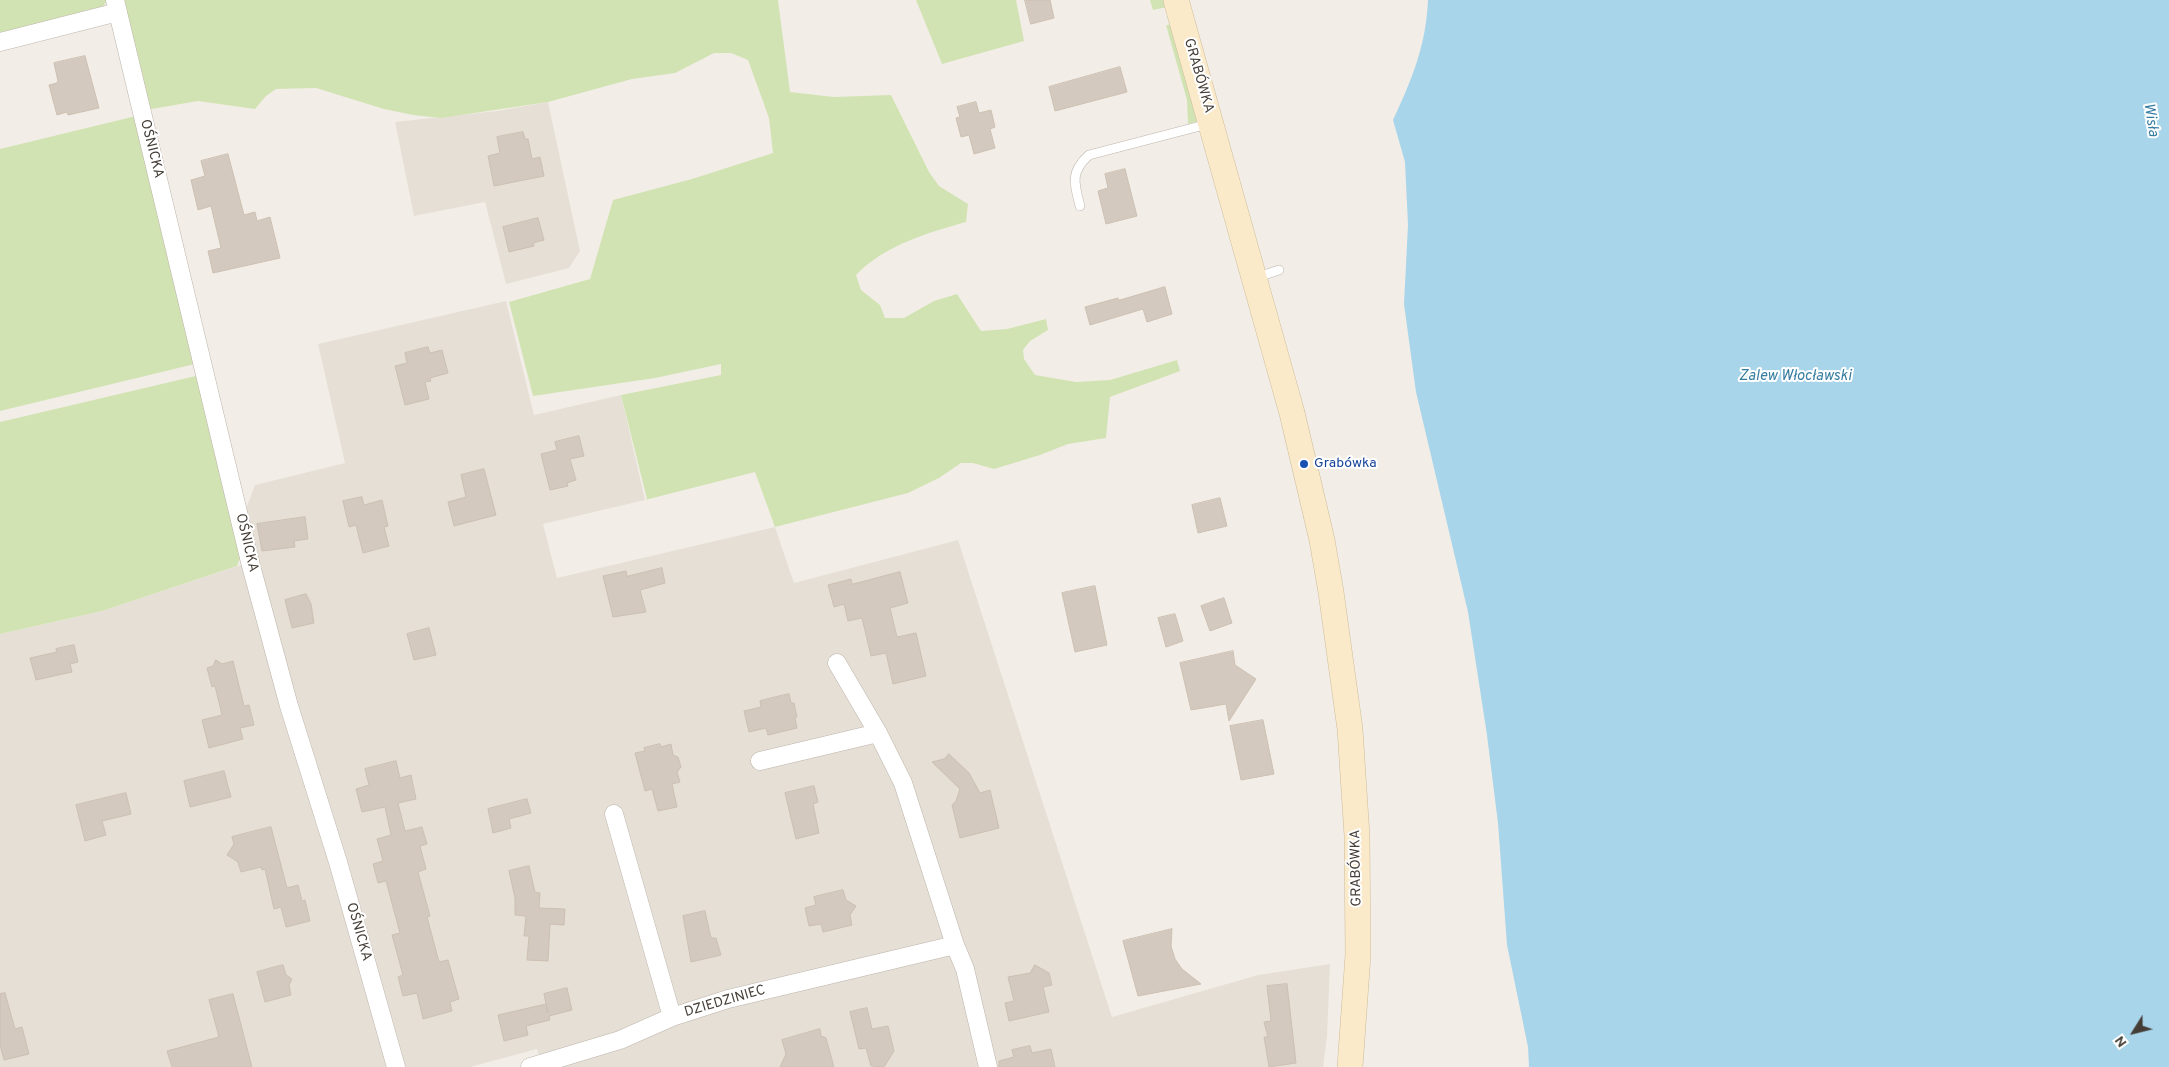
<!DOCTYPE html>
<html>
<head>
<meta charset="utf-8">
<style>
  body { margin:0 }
  #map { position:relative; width:2169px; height:1067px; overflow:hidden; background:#f2eee7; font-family:Overpass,sans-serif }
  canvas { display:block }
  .north { position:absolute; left:2109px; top:1007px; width:50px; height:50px; -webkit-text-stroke:4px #fff; paint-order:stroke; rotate:234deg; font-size:14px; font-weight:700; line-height:20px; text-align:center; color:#453e37 }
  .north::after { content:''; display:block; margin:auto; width:18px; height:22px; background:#453e37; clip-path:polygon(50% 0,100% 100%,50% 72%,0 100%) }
</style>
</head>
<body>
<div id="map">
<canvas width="2169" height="1067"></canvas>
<div class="north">N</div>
</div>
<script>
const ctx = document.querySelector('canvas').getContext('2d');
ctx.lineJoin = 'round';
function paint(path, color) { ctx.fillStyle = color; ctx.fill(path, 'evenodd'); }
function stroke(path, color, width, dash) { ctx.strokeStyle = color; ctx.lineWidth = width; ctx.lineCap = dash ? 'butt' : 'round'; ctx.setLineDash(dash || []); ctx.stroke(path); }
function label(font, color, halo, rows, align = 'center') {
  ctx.font = font + ' Overpass,sans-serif'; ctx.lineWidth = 4; ctx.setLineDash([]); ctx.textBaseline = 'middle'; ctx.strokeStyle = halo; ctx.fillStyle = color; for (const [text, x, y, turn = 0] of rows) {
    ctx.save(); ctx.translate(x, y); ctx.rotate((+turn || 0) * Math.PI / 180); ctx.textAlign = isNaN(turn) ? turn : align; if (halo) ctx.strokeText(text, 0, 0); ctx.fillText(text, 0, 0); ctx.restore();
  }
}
paint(new Path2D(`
  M548 102 580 251 569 268 506 284 485 202 414 216 395 122 497 111Z
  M506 301 534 415 621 395 645 500 543 524 557 578 775 527 794 583 958 540 1112 1017 1258 975 1330 964 1327 1037 1323 1067H542L537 1049 470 1067H0V634L102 611 256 560 244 514 255 485 345 463 318 344Z`), '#e6dfd6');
paint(new Path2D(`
  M0 0H107L100 12 0 37Z
  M120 0H778L790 92 834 97 891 95 929 172 939 186 968 204 966 222C927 233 885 245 856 275L861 290 880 305 885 318H904L934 301 957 294 981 331 1007 329 1046 319 1048 330 1030 341 1023 350 1024 359 1035 375 1076 382 1110 380 1177 360 1180 371 1110 397 1106 438 1068 444 1040 455 994 469 973 463H961L939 478 908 493 775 527 755 472 645 500 647 499 621 395 721 375V364L655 378 533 396 509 302 590 279 613 200 692 179 773 153 769 118 748 60 731 53H714L675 73 632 79 548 102 441 118 413 115 384 109 316 88 276 89 266 96 255 109 198 101 146 110Z
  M916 0H1016L1024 41 942 64Z
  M1150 0H1165L1167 7 1153 10Z
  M1166 25H1172L1199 121 1188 124 1187 100Z
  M136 116 199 363 0 411V149Z
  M200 375 241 556 237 566 102 611 0 634V422Z`), '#d2e3b3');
paint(new Path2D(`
  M1428 0H2169V1067H1529L1528 1047 1507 945 1498 823 1487 735 1468 612 1416 392 1404 304 1408 225 1405 162 1393 120C1412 79 1426 46 1428 0Z`), '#a8d5ea');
const building = new Path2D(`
  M1025 0H1050L1054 18 1031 24Z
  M85 56 99 108 68 115 67 112 57 115 49 85 57 83 58 81 54 63Z
  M1120 67 1127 92 1055 111 1049 87Z
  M976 102 979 113 991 110 995 127 990 129 995 148 974 154 969 135 961 137 956 118 960 117 957 107Z
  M523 132 525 139H528L532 159 540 157 544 176 494 186 488 156 500 153 497 137Z
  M228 154 244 215 255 212 257 221 270 217 280 258 213 273 208 251 221 248 211 206 198 210 191 180 205 176 201 161Z
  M1125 169 1137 216 1106 224 1098 191 1108 188 1105 174Z
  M538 218 544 240 533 243 534 246 509 252 503 227Z
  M1165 287 1172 314 1147 322 1143 309 1090 325 1085 307 1118 298 1119 300Z
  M428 347 430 353 442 350 448 373 430 378 431 381 425 382 429 399 405 405 395 366 407 363 405 353Z
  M579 436 584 456 570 459 576 480 567 483 568 486 550 490 541 454 557 450 555 442Z
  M484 469 496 515 454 526 448 502 466 497 461 475Z
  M362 497 364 505 382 500 388 526 384 527 389 546 363 553 356 525 349 527 343 501Z
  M1220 498 1227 526 1198 533 1192 505Z
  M305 517 308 539 294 541 295 547 262 551 257 524Z
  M662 568 665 583 640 590 646 612 613 617 603 576 626 571 627 576Z
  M900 572 908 603 890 608 897 637 916 633 926 676 893 684 886 653 871 656 862 618 848 621 844 604 834 607 828 585 851 579 852 584Z
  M1095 586 1107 645 1075 652 1062 593Z
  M306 594 311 604 314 623 292 628 285 600Z
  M1224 598 1232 623 1210 631 1201 606Z
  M1175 614 1183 641 1166 647 1158 618Z
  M429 628 436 655 414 660 407 634Z
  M74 645 78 662 70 664 72 672 36 680 30 658 57 652 56 649Z
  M1233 651 1235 665 1256 679 1229 721 1226 704 1191 710 1180 663Z
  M216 660 222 664 233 661 244 706 249 705 254 725 240 728 243 739 209 748 202 720 222 715 215 686 212 687 207 668 213 666Z
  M789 694 791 703H794L797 717 795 718 797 728 768 735 766 728 749 732 744 711 761 707 760 701Z
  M1263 720 1274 774 1241 780 1230 726Z
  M660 744 661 747 671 744 673 755 678 757 681 767 677 772 680 782 672 784 677 807 658 811 652 789 645 791 635 753 645 751 644 748Z
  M949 754 969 773 980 793 990 790 999 828 960 838 952 805 956 801 960 789 932 762 944 759Z
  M396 761 400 778 411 775 416 799 398 803 405 831 422 827 427 844 420 846 426 869 418 872 430 916 427 917 439 962 448 960 459 999 450 1002 452 1011 423 1019 417 993 403 996 398 977 403 975 392 935 400 933 386 881 378 883 373 864 383 861 377 839 391 835 385 807 362 812 356 789 369 785 365 769Z
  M224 771 231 797 190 807 184 781Z
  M814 786 818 802 813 804 819 833 796 839 785 793Z
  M126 793 131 814 102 821 106 835 85 841 76 805Z
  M527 799 531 813 509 819 511 828 493 833 488 809Z
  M271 827 287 888 298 885 302 901 305 900 310 921 286 927 281 907 274 909 265 869 262 870 261 867 241 872 238 862 227 855 234 844 232 837Z
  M529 866 535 892 540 893 539 908 565 909 564 925 550 924 548 961 527 960 529 936H524L526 916 515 915V898L509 871Z
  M843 890 846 900 856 906 850 915 852 925 823 932 821 924 809 926 805 908 816 905 814 897Z
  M705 911 711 938H716L721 955 691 962 683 916Z
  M1172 929 1171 946 1175 959 1182 969 1201 984 1138 996 1123 941Z
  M283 965 286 975 292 979 289 985 291 995 265 1002 257 972Z
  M1035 965 1049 973 1052 985 1043 987 1049 1012 1009 1021 1005 1003 1014 1001 1008 977 1030 973Z
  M1287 984 1296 1063 1269 1067 1264 1037H1268L1264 1022 1271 1021 1267 986Z
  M567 988 572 1010 549 1016 550 1020 526 1026 528 1035 504 1041 498 1015 546 1004 548 1013 544 994Z
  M5 993 15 1029 22 1027 29 1054 4 1060 0 1045V994Z
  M233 994 252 1067H172L167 1051 219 1037 209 1000Z
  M867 1008 872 1029 888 1026 894 1051 884 1067 871 1066 866 1048 859 1049 850 1012Z
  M820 1029 821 1036 826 1038 834 1067H780L786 1054 782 1040Z
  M1030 1046 1032 1053 1051 1049 1055 1067H999V1061L1014 1057 1012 1050Z`);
paint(building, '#d3c9be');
stroke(building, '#cdc0b2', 1);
const lane = new Path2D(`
  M1080 206C1074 183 1070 172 1089 155L1208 124
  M1255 278 1279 270`);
const street = new Path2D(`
  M115 0 250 562 289 706 338 862 396 1067
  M0 42 118 12
  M837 663 878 733 903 783 955 945 965 969 988 1067
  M760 761 878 733
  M614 814 672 1017
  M530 1067 620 1040 672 1017 728 999 955 945`);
const secondary = new Path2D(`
  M1176 0 1292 413 1322 540 1331 592 1350 729 1357 836 1358 955 1350 1067`);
stroke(lane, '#bdb5ab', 10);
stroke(street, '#bdb5ab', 19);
stroke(secondary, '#cebc9a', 26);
stroke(lane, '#fff', 9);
stroke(street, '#fff', 18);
stroke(secondary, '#faeaca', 25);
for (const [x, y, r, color] of [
  [1304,464,5,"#1a4fb4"]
]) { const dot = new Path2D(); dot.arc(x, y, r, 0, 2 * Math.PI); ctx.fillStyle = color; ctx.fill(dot); stroke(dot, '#fff', 2); }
label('14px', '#453e37', '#fff', [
  ["GRABÓWKA",1198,76,74],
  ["OŚNICKA",151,149,76],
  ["OŚNICKA",246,543,77],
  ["GRABÓWKA",1357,868,-91],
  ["OŚNICKA",358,932,74],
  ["DZIEDZINIEC",725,1002,-16]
]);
label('14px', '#164399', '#fff', [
  ["Grabówka",1314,464]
], 'left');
label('italic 15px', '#377da0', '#fff', [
  ["Wisła",2150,120,81],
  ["Zalew Włocławski",1795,377]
]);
</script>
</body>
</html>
